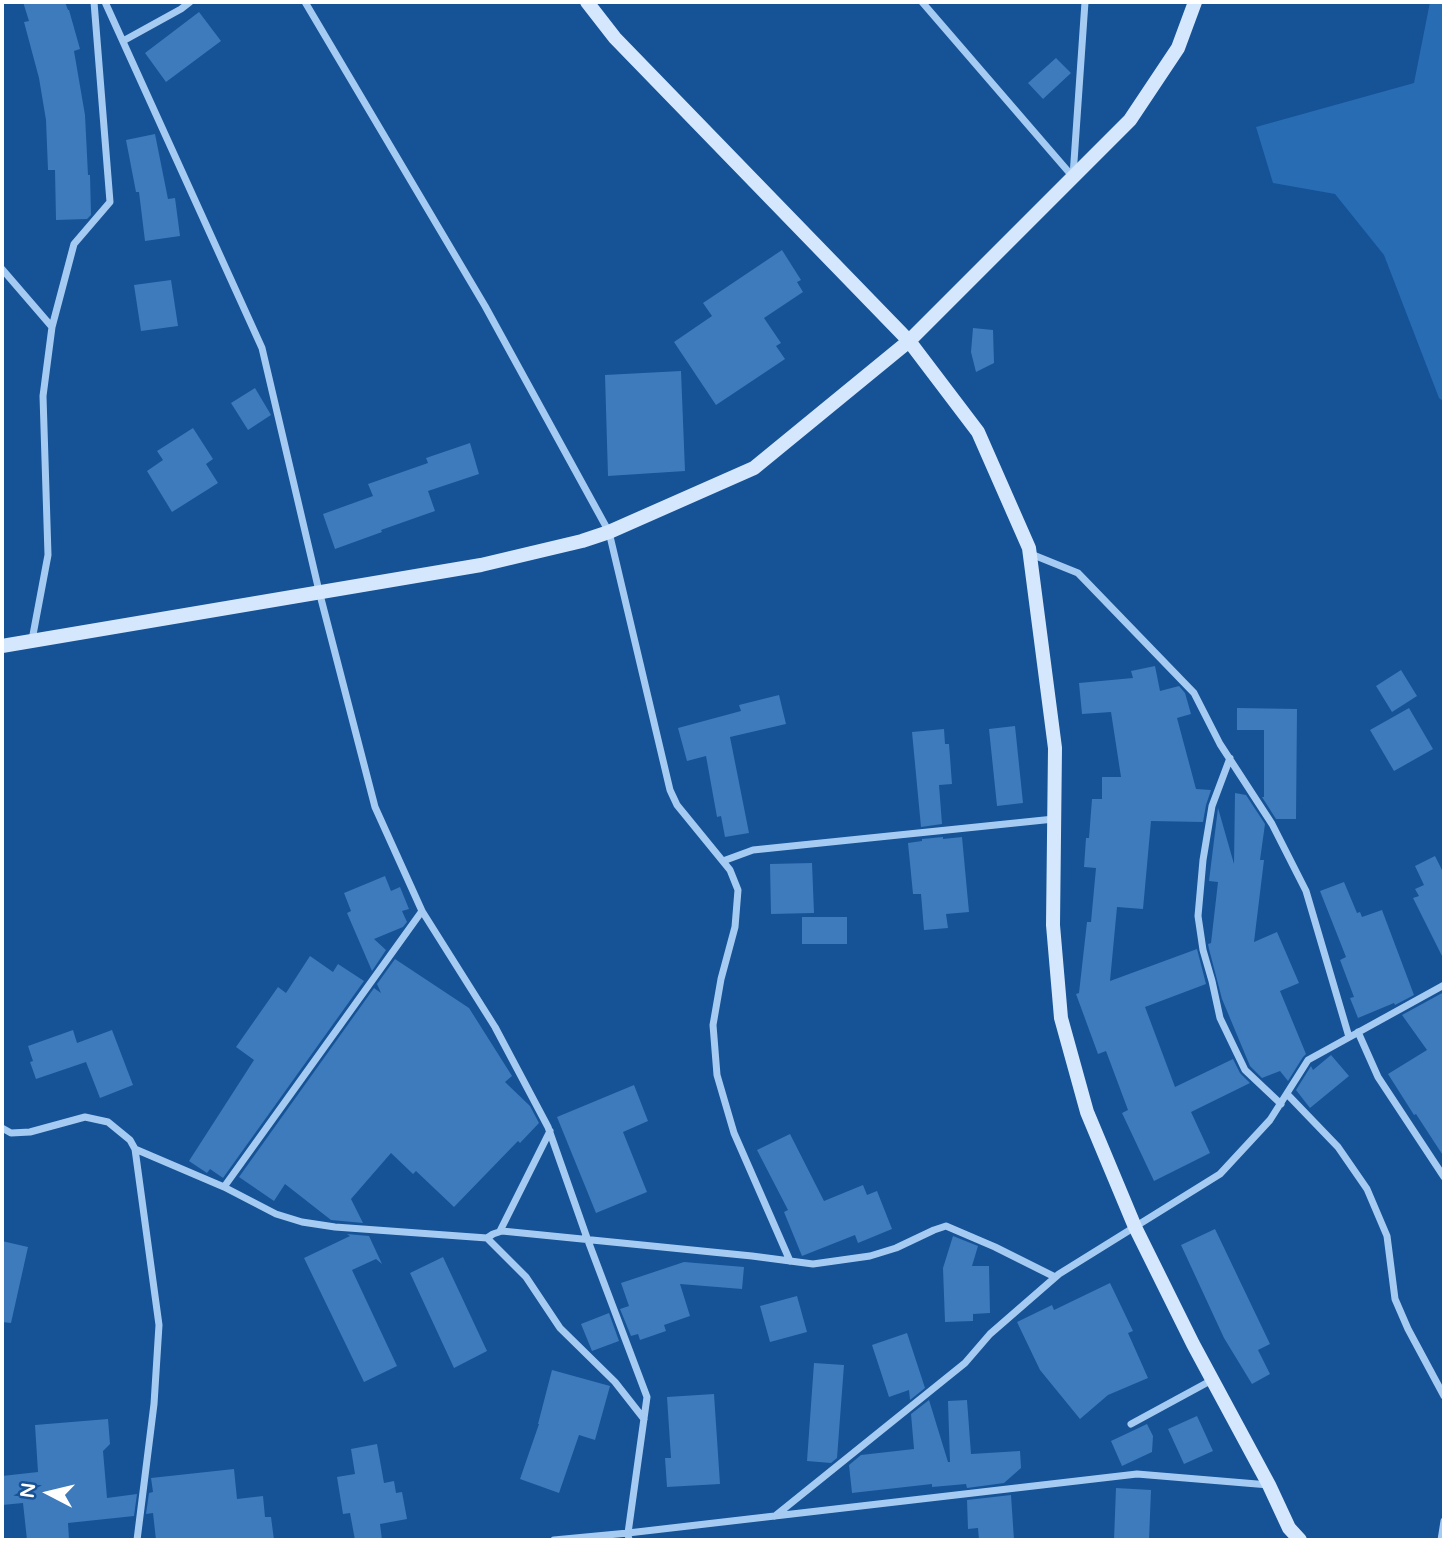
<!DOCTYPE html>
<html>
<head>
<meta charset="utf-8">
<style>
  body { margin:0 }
  #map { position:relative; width:1446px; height:1542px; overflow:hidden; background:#155296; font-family:"Varela Round",sans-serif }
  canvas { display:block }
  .frame { position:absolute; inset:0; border:4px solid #fff; pointer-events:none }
  .north { position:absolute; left:14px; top:1458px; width:70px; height:70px; -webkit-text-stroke:5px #155296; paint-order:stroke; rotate:277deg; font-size:19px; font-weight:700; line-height:28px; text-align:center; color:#fff }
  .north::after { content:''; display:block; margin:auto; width:24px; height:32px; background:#fff; clip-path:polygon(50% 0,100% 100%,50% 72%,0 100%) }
</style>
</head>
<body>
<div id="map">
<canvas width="1446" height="1542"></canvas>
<div class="frame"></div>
<div class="north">N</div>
</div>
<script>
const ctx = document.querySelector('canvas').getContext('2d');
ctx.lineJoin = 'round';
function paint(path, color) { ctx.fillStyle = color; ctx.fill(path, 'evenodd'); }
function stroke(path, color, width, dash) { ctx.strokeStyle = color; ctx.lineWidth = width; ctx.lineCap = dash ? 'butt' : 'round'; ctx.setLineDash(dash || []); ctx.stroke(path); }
paint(new Path2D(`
  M1430 2H1444V402L1439 398 1384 255 1335 194 1273 183 1256 127 1414 83Z`), '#286cb4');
paint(new Path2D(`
  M23 2H65L68 10H69L80 49 74 51 85 115 88 175H90L91 215 87 219 56 220 55 170H48L46 120 39 78 24 22 29 21Z
  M199 12 221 41 166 82 145 53Z
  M1056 58 1071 73 1043 99 1028 83Z
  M155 134 168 199 175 198 180 236 145 241 139 192H136L126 140Z
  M782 250 801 280 797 282 803 292 764 318 781 343 776 346 785 359 716 405 674 342 712 316 703 303Z
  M171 280 178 326 141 331 134 285Z
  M973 328 993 330 994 363 976 372 971 352Z
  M681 371 685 471 608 476 605 375Z
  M255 388 271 415 248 430 231 403Z
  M193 428 213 459 206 464 218 483 172 512 147 471 163 460 157 451Z
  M470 443 479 474 428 491 435 511 381 530 382 532 335 549 323 514 373 496 368 484 428 463 426 458Z
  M1155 666 1160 691 1179 686 1185 693 1191 714 1177 718 1196 789 1211 790 1206 805 1203 822 1151 821 1143 909 1117 907 1110 981 1197 949 1206 984 1145 1007 1175 1087 1233 1059 1240 1073 1250 1083 1191 1112 1210 1153 1154 1181 1122 1113 1128 1110 1106 1051 1098 1054 1076 994 1079 993 1087 922H1091L1096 868 1084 867 1086 838H1089L1092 799H1102V777H1121L1111 712 1082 714 1079 683 1133 678 1131 671Z
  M1401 670 1417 696 1392 712 1376 686Z
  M779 695 786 724 730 737 749 833 725 837 721 816 717 817 706 756 687 761 678 728 741 711 739 705Z
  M1237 708 1297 709 1296 819H1276L1262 797H1264V730H1237Z
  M1409 708 1433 749 1394 771 1370 730Z
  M1015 726 1023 803 997 806 989 729Z
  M944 729 945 744H949L952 784 939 785 942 824 921 827 912 732Z
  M1235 793 1246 795 1265 824 1260 860H1264L1254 942 1277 932 1299 983 1280 991 1306 1054 1303 1057 1288 1081 1280 1071 1262 1078 1250 1066 1222 999 1209 949 1208 944 1211 943 1218 882 1209 881 1218 808 1234 864Z
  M943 837V839L962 837 969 912 946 914 948 928 924 930 921 894H913L908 843 922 841V839Z
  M1435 856 1444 874V960L1413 898 1419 896 1415 889 1424 885 1415 866Z
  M812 863 814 913 771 914 770 864Z
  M385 876 391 891 400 887 409 909 402 911 407 922 403 927 374 939 386 950 372 971 347 913 351 911 344 893Z
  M1344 882 1357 913 1360 912 1362 917 1382 910 1414 995 1395 1005 1394 1003 1358 1018 1350 998 1354 997 1340 960 1346 957 1320 891Z
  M802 917H847V944H802Z
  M310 956 333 972 338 964 364 981 223 1178 210 1169 207 1173 189 1161 254 1060 236 1047 278 987 286 993Z
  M395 959 469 1008 512 1076 505 1082 530 1106 539 1123 520 1143 518 1141 454 1207 416 1171 413 1174 391 1153 351 1199 363 1223 331 1220 285 1184 274 1201 239 1177 374 988 381 993 377 984Z
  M1444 992V1157L1416 1114 1414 1115 1388 1074 1427 1050 1402 1015Z
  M73 1030 77 1043 112 1030 133 1085 100 1098 86 1062 36 1079 30 1062 33 1061 28 1046Z
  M1331 1055 1349 1076 1310 1108 1296 1090 1311 1066 1313 1070Z
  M634 1085 648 1121 623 1132 647 1192 596 1213 557 1117Z
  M790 1134 824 1201 863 1185 867 1195 877 1191 892 1229 858 1243 855 1235 802 1256 784 1212 788 1210 757 1150Z
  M1215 1229 1270 1344 1258 1350 1270 1374 1252 1384 1224 1338 1181 1245Z
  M347 1234 369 1236 382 1264 376 1259 352 1270 397 1366 364 1382 304 1258 350 1236Z
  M953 1236 978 1246 972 1266H989L990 1313 973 1314V1321L945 1322 943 1268Z
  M2 1241 28 1247 11 1323 2 1322Z
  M443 1257 487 1351 454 1368 410 1273Z
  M684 1262 744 1267 742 1289 680 1284 690 1316 664 1325 666 1331 640 1340 638 1334 631 1336 620 1309 629 1306 621 1283Z
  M1110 1283 1133 1331 1128 1333 1148 1378 1108 1395 1080 1419 1040 1370 1017 1322 1052 1305 1054 1310Z
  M797 1296 807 1332 770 1342 760 1306Z
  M609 1313 619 1341 592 1351 581 1324Z
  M907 1333 925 1388 910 1400 909 1390 889 1397 872 1345Z
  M814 1363 844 1365 837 1458 831 1463 807 1461Z
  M552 1370 610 1386 595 1440 579 1435 559 1493 520 1479 539 1424H538Z
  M714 1394 720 1484 667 1487 665 1458H671L667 1397Z
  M929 1400 948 1462H950L948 1401 967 1400 971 1454 1020 1451 1021 1468 1004 1483 967 1488 966 1484 932 1487V1484L852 1493 849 1465 861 1455 914 1449 911 1414Z
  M1197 1416 1213 1451 1184 1464 1168 1429Z
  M108 1419 110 1444 103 1451 107 1498 137 1494 134 1516 68 1523 69 1539 27 1540 23 1503 2 1505V1476L38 1472 35 1425Z
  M1147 1424 1153 1436 1152 1452 1122 1466 1111 1441Z
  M377 1444 384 1483 394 1481 396 1493 402 1492 407 1519 380 1524 382 1540H355L350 1513 343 1514 337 1477 355 1474 351 1449Z
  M234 1469 237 1499 263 1496 265 1517H271L274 1540H156L153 1513 146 1514 149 1493 153 1492 151 1478Z
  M1116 1488 1151 1490 1149 1540H1114Z
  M1011 1495 1014 1540H979L978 1528 968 1529 967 1500Z`), '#3d7bbd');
stroke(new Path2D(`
  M105 2 262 348 319 591 375 807 422 911 495 1027 548 1127 587 1238 647 1397 628 1533 629 1540
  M305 2 485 306 609 532 670 790 677 805 730 870 738 890 735 927 721 979 713 1025 717 1075 734 1133 790 1261
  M922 2 1073 177
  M123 41 181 9 190 2
  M1073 176 1085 2
  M2 269 52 327 43 396 48 555 32 640
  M52 327 74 244 110 202 94 2
  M1031 554 1078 573 1194 693 1220 744 1272 824 1306 891 1349 1037
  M1230 758 1212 806 1203 860 1198 916 1203 950 1212 981 1220 1018 1245 1070 1281 1104
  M723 861 753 850 1054 819
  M1358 1032 1378 1077 1444 1177
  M1287 1094 1338 1147 1367 1189 1387 1236 1395 1299 1408 1329 1444 1396
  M2 1128 11 1133 30 1132 85 1117 108 1122 130 1140 135 1149 224 1187 276 1214 302 1222 335 1227 487 1238 493 1234 502 1231 752 1256 813 1264 870 1256 896 1248 934 1230 946 1226 995 1247 1055 1277
  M135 1149 159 1325 154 1404 137 1540
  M224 1187 422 911
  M500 1231 550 1131
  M487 1238 526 1277 560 1328 615 1382 644 1419
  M1131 1424 1212 1380
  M775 1516 965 1363 990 1334 1059 1274 1220 1174 1270 1120 1308 1060 1444 985
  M554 1540 628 1533 1137 1474 1269 1485
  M1441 1540 1444 1521`), '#a6cbf2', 7);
stroke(new Path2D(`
  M587 2 615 38 909 341 978 432 1029 548 1055 748 1053 925 1061 1018 1087 1112 1135 1227 1193 1344 1269 1485 1289 1528 1300 1540
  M2 646 481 565 582 541 609 532 754 468 909 341 1130 120 1178 48 1195 2`), '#d4e7fc', 14);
</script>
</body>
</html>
